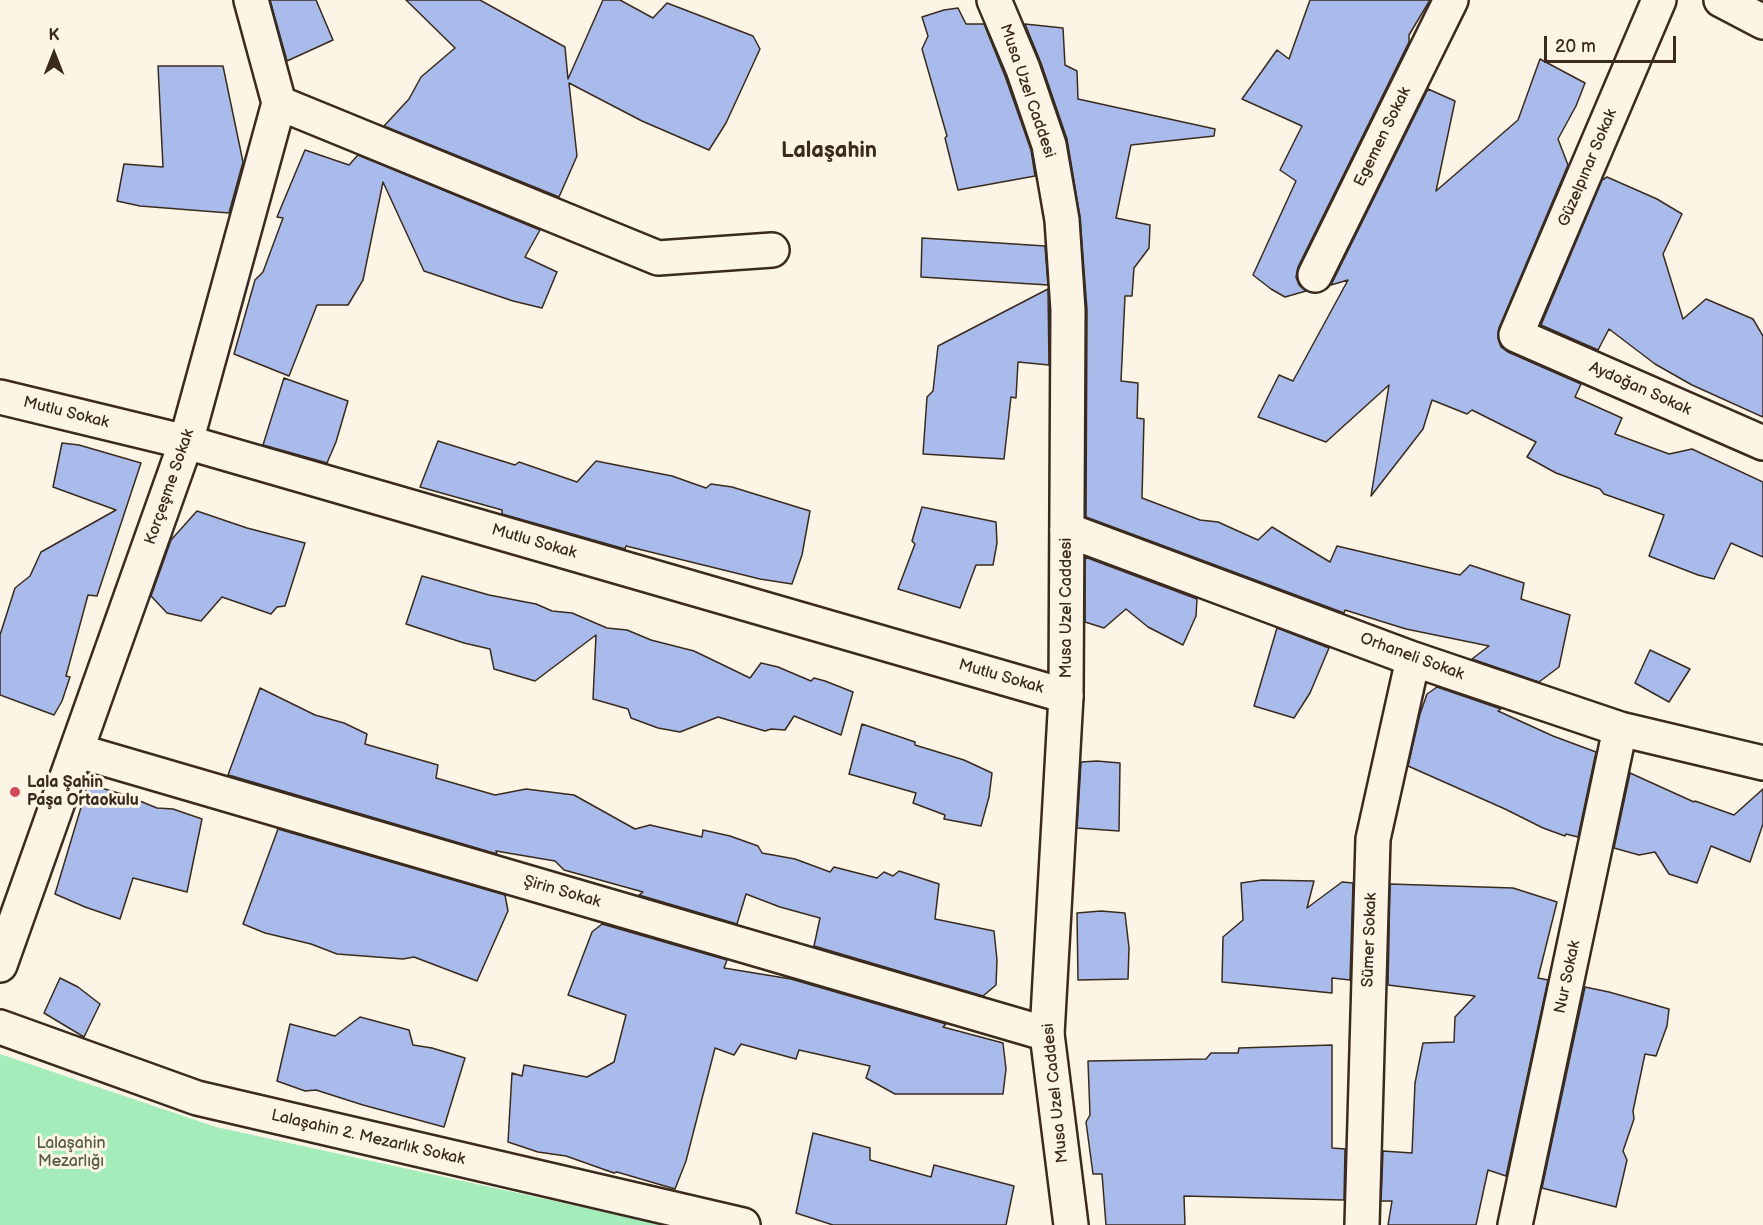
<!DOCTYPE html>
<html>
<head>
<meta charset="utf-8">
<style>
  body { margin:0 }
  #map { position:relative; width:1763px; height:1225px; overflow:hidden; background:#fcf5e5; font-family:"Balsamiq Sans",sans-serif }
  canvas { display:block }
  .north { position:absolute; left:24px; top:24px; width:60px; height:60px; -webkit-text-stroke:4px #fcf5e5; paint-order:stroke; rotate:0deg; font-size:16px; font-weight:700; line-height:24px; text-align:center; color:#3b2a1e }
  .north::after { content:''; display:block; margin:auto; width:21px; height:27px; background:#3b2a1e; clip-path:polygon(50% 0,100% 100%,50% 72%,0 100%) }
  .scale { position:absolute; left:1544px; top:36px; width:132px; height:27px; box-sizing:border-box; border:3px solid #3b2a1e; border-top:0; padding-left:8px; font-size:18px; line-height:21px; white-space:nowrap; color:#3b2a1e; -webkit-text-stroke:4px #fcf5e5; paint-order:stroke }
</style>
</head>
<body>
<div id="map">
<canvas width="1763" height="1225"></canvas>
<div class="north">K</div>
<div class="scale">20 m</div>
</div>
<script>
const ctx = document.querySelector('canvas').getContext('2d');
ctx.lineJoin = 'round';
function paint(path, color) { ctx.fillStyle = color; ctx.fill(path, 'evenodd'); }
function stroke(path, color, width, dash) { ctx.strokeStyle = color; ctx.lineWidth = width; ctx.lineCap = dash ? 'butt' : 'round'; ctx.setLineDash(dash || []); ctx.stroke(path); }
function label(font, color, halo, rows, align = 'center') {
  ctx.font = font + ' "Balsamiq Sans",sans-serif'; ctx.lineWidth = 6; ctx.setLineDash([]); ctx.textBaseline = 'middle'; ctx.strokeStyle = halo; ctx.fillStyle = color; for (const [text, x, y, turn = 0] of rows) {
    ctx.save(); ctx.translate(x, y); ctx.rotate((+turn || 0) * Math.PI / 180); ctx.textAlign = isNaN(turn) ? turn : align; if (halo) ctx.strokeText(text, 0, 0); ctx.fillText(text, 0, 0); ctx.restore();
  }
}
paint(new Path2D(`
  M0 1054 216 1127 664 1225H0Z`), '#a4edbb');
const building = new Path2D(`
  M270 0H316L333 40 287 61Z
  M406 0H480L565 47 568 79 603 0H620L653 18 667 3 753 36 760 49 726 123 709 150 642 121 569 83 577 156 559 197 384 126 409 99 421 77 455 48Z
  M1310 0H1430L1409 35V42L1298 267 1296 277 1299 285 1306 291 1285 297 1271 289 1253 275 1296 181 1280 170 1302 126 1242 99 1277 50 1289 59Z
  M958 8 966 24H984L1005 76 1031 150 1035 176 958 190 945 138 947 136 922 49 928 36 922 17 944 10Z
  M1025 24 1063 28 1065 65 1077 71 1078 99 1215 129 1214 136 1131 145 1116 218 1150 225 1149 248 1134 268 1132 296H1125L1121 381 1138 383 1137 418 1144 419 1142 498 1200 520 1218 522 1258 540 1272 527 1330 562 1337 546 1460 575 1470 565 1524 583 1521 599 1570 615 1559 667 1539 682 1472 659 1489 646 1406 629 1345 610 1344 613 1086 517 1087 310 1080 217 1067 139 1041 63Z
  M1540 59 1585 83 1576 106 1558 139 1568 165 1499 328 1498 338 1501 347 1508 352 1581 384 1575 397 1622 418 1615 434 1669 454 1692 449 1763 482V557L1731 543 1714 579 1698 575 1649 556 1664 515 1604 494 1600 489 1556 473 1527 457 1536 442 1472 410 1467 414 1432 400 1423 429 1371 496 1389 385 1326 442 1258 417 1279 375 1293 381 1348 280 1331 285 1428 89 1455 101 1436 191 1518 120Z
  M158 66H223L243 162 229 213 140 206 117 201 124 164 163 167Z
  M305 150 349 165 358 155 540 230 525 257 557 272 542 308 513 301 424 271 383 182 363 280 348 305H317L289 376 234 354 255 280 263 272 283 218 277 217Z
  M1607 177 1657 199 1682 214 1663 254 1683 319 1706 299 1753 319 1763 336V417L1692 385 1655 364 1609 329 1598 350 1541 325 1602 180Z
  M922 238 1045 246 1048 285 921 277Z
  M1048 289 1049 365 1018 362 1016 398 1011 397 1004 459 923 454 927 397 933 391 938 346Z
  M284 378 348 401 336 442 327 463 263 445Z
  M438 441 515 465 519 462 577 482 596 461 672 476 706 488 711 484 732 487 810 511 802 555 792 584 760 579 626 546 625 549 502 514V510L420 487Z
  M62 443 79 445 141 463 97 596 88 595 66 676 70 677 62 701 54 715 0 695V635L15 588 30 576 41 552 116 510 53 487Z
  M922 507 996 522 997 543 993 565H976L960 608 898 589 915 544 912 541Z
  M197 511 247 528 305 543 285 606 277 607 271 614 222 597 201 621 167 613 151 596 171 540Z
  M1085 557 1197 599 1196 616 1183 645 1148 627 1126 609 1104 628 1085 622Z
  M422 576 489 595 536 604 552 611 572 613 607 628 627 630 651 640 694 651 750 678 761 663 778 667 811 681 814 678 825 681 853 692 841 735 794 716 785 730 771 729 765 731 718 717 680 732 658 728 631 718 628 709 593 699 596 635 535 681 494 669 490 649 464 643 406 624Z
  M1277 628 1329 648 1310 693 1294 718 1254 706Z
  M1650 650 1690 669 1669 702 1635 683Z
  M1437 687 1501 709 1498 711 1553 736 1596 752 1578 837 1566 834 1565 836 1543 828 1505 809 1408 766 1420 714 1427 694Z
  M260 688 315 715 344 723 367 734 365 744 438 765 436 778 495 795 526 789 574 795 635 829 650 825 702 837 703 830 730 836 758 846 762 853 795 859 830 872 834 867 877 878 884 872 893 876 899 871 939 884 935 919 994 931 997 960 996 985 983 996 814 946 820 918 780 907 746 894 737 924 639 895 643 892 564 870 555 861 496 851 497 854 232 776 228 775Z
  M862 724 915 742V745L964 760 992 773 989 797 981 826 944 819 945 815 913 803 916 793 849 774Z
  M1097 761 1120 763 1119 831 1077 828 1081 762Z
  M1630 773 1694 802 1695 801 1734 815 1763 789V824L1750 862 1711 846 1697 883 1669 874 1655 852 1639 855 1614 848Z
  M88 784 125 795 157 808 173 809 202 819 187 892 133 878 120 919 85 907 55 894Z
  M278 829 505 895 508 911 477 981 414 957 403 959 337 954 311 944 265 933 243 924Z
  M1262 880 1314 881 1307 908 1342 882 1353 883 1350 980 1332 978V993L1222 982 1223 937 1243 920 1241 883Z
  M1390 884 1513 888 1557 902 1538 978 1548 980 1506 1176 1488 1170 1476 1225H1388L1392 1201H1381L1383 1151 1412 1153 1415 1083 1423 1043 1454 1042 1455 1017 1475 996 1388 985Z
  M1101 911 1125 913 1129 948 1128 979 1078 980 1077 913Z
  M602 924 727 960 724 968 791 979 946 1024 943 1027 1003 1043 1006 1069 1003 1094H895L866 1078 870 1066 799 1050 796 1059 741 1044 734 1055 715 1048 686 1161 675 1189 617 1172 614 1173 566 1156 538 1152 508 1142 512 1073 522 1076 524 1065 587 1077 614 1062 626 1015 568 995 592 932Z
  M60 978 78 987 100 1004 84 1037 44 1013Z
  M1585 987 1609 992 1669 1009 1667 1026 1656 1056 1645 1054 1633 1111 1634 1119 1623 1151 1627 1160 1616 1207 1542 1188Z
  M360 1017 409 1030 413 1045 432 1048 465 1058 444 1127 363 1105 316 1090 305 1091 277 1081 290 1024 335 1036Z
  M1332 1045V1148L1345 1149 1344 1200 1184 1196 1185 1225H1106L1102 1174H1093L1086 1122 1090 1115 1088 1061 1206 1059 1211 1053H1238L1239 1048Z
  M813 1133 870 1148V1160L931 1177 934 1165 1014 1186 1006 1225H833L796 1213Z`);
paint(building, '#a9bbea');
stroke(building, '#3b2a1e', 1.5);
const minor = new Path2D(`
  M1659 0 1516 335 1763 443
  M279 103 658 258 772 250
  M1315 275 1451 0
  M0 397 186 442 1066 696
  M1067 530 1413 659 1620 729 1763 763
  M78 751 1047 1034
  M0 965 186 442 279 103 251 0
  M0 1027 197 1098 743 1225
  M1362 1225 1373 839 1413 659
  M1515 1225 1620 729`);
const secondary = new Path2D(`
  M994 0 1023 69 1049 145 1062 220 1068 310 1066 696 1047 1034 1071 1225
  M1721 0 1763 22`);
stroke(minor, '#3b2a1e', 38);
stroke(secondary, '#3b2a1e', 38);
stroke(minor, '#fcf5e5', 33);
stroke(secondary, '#fcf5e5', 33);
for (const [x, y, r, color] of [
  [15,792,6,"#d1495b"]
]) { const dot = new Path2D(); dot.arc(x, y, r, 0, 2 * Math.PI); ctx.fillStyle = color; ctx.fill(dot); stroke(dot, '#fcf5e5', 2); }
label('16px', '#3b2a1e', '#fcf5e5', [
  ["Musa Uzel Caddesi",1027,91,71],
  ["Egemen Sokak",1383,137,-64],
  ["Güzelpınar Sokak",1588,168,-67],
  ["Aydoğan Sokak",1640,389,24],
  ["Mutlu Sokak",66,413,14],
  ["Korçeşme Sokak",170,487,-71],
  ["Mutlu Sokak",534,542,16],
  ["Musa Uzel Caddesi",1067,608,-90],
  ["Orhaneli Sokak",1412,657,20],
  ["Mutlu Sokak",1001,677,16],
  ["Şirin Sokak",562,892,16],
  ["Sümer Sokak",1370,940,-88],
  ["Nur Sokak",1568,977,-78],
  ["Musa Uzel Caddesi",1056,1093,-96],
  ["Lalaşahin 2. Mezarlık Sokak",368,1138,13]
]);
label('bold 16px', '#3b2a1e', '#fcf5e5', [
  ["Lala Şahin",27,783],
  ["Paşa Ortaokulu",27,801]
], 'left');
label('16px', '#555b45', '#fcf5e5', [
  ["Lalaşahin",71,1144],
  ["Mezarlığı",71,1162]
]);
label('bold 22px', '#3b2a1e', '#fcf5e5', [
  ["Lalaşahin",829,151]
]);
</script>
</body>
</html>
